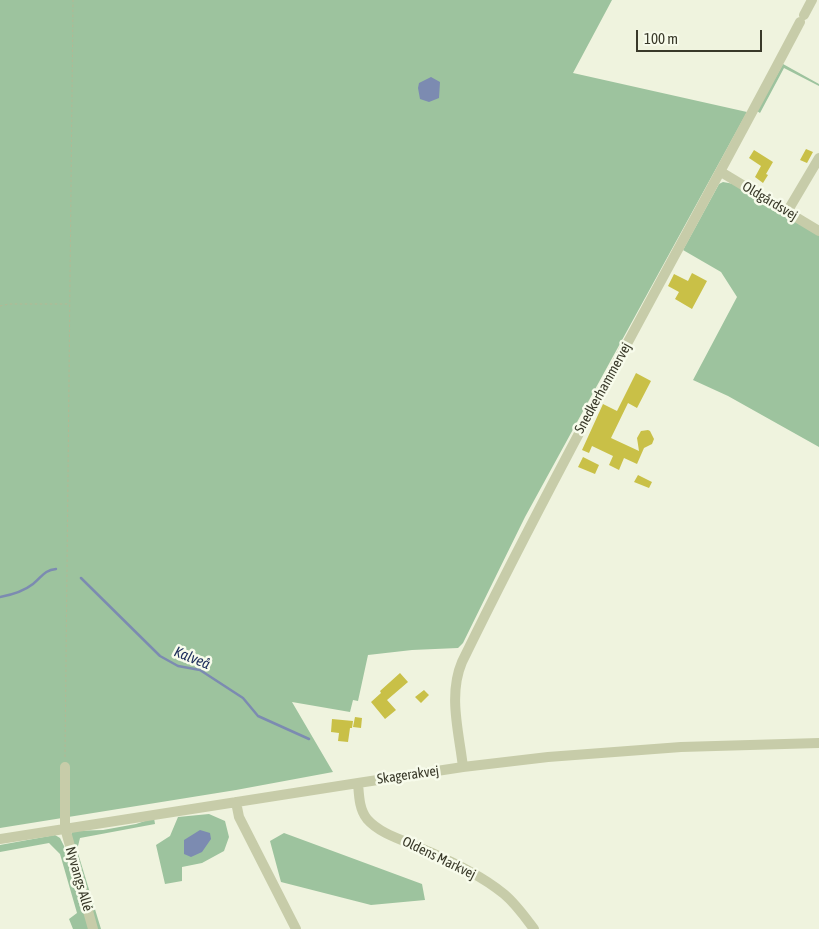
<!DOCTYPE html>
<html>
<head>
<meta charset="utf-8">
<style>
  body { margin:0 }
  #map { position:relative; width:819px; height:929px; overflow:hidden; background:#eff3de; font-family:"Asap Condensed",sans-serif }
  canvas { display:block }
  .scale { position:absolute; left:636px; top:30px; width:126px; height:22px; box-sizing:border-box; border:2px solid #393929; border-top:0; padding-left:6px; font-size:15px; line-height:18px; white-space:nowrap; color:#393929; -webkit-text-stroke:4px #f7fbeb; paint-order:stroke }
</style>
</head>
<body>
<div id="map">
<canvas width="819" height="929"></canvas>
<div class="scale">100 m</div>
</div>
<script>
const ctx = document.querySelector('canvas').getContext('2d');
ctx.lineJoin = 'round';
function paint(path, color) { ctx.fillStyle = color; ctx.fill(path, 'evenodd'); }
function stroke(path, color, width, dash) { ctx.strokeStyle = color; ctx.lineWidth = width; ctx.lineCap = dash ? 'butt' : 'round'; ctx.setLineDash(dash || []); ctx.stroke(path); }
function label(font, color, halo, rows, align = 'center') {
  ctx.font = font + ' "Asap Condensed",sans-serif'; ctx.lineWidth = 5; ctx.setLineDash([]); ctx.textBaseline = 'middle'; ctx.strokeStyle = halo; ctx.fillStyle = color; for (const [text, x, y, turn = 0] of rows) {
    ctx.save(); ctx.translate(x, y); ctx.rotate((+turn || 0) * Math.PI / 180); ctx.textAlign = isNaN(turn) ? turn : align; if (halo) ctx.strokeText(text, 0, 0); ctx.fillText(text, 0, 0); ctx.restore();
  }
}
paint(new Path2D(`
  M0 0H612L573 73 747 112 525 517 463 643 458 648 412 650 368 655 358 701 353 700 350 712 292 702 333 772 236 790 0 828Z
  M783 64 819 84V86L784 68 760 113 757 111Z
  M723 182 734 184 819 235V447L728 396 693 380 737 297 721 272 683 250 719 184Z
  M209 814 225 821 229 837 224 851 202 863 182 867V881L165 884 156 845 170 836 178 817Z
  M154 818 155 824 80 838 77 850 101 929H96L70 836 73 831 103 830 136 824Z
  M284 833 422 884 425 900 371 905 281 882 270 841Z
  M55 835 60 838 66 850 89 929H73L69 919 77 913 60 854 49 843 0 852V845Z`), '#9dc39e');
paint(new Path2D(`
  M431 77 440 82 439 98 429 102 420 99 418 88 419 83Z
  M200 830 210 833 211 839 202 852 191 857 184 854V840Z`), '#7c8bb1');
stroke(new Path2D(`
  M81 578 160 656 178 666 200 670 243 698 258 716 309 739
  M0 597C11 595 24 591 33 584 42 577 44 570 56 569`), '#7c8bb1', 2.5);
paint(new Path2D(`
  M806 149 813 152 807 163 800 160Z
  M754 150 773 162 766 174 768 175 763 183 755 177 761 166 749 158Z
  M692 273 707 281 692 309 675 299 679 292 668 286 674 274 688 281Z
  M636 373 651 381 637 408 628 403 611 438 639 451 637 438 641 431 648 430 650 431 654 439 652 444 644 448 637 464 624 458 619 470 609 465 613 456 592 446 589 453 582 450 603 404 617 411Z
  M583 457 599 465 595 474 578 467Z
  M638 475 652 482 649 488 634 482Z
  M400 673 408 682 387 700 396 710 385 719 371 702 381 693 380 691Z
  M424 690 429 695 421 703 415 697Z
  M355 717 362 718 361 728 353 727Z
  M332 719 353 721 352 728H350L348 742 338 741 339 733 331 732Z`), '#c9c047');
stroke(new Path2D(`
  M0 306 9 304H69
  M65 757 73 0`), '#b4b894', 1, [2.5, 2.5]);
stroke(new Path2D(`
  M804 15 812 0
  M721 172 819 231
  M787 212 819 158
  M65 767V828L93 929
  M463 767C459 732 448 695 462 662 568 445 688 235 800 22
  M358 783C359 795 359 809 367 819 380 834 403 840 421 848 449 861 480 874 504 894 516 904 525 917 534 929
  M236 802 239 817 296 929
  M0 839 358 783 463 767 548 757 681 747 819 743`), '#c7cca9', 10);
label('14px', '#393929', '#f7fbeb', [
  ["Oldgårdsvej",770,201,31],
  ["Snedkerhammervej",603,388,-61],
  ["Skagerakvej",408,775,-8],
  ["Oldens Markvej",439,858,26],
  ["Nyvangs Allé",79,879,74]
]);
label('italic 15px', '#1d2d5c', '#f7fbeb', [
  ["Kalveå",192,658,22]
]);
</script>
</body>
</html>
